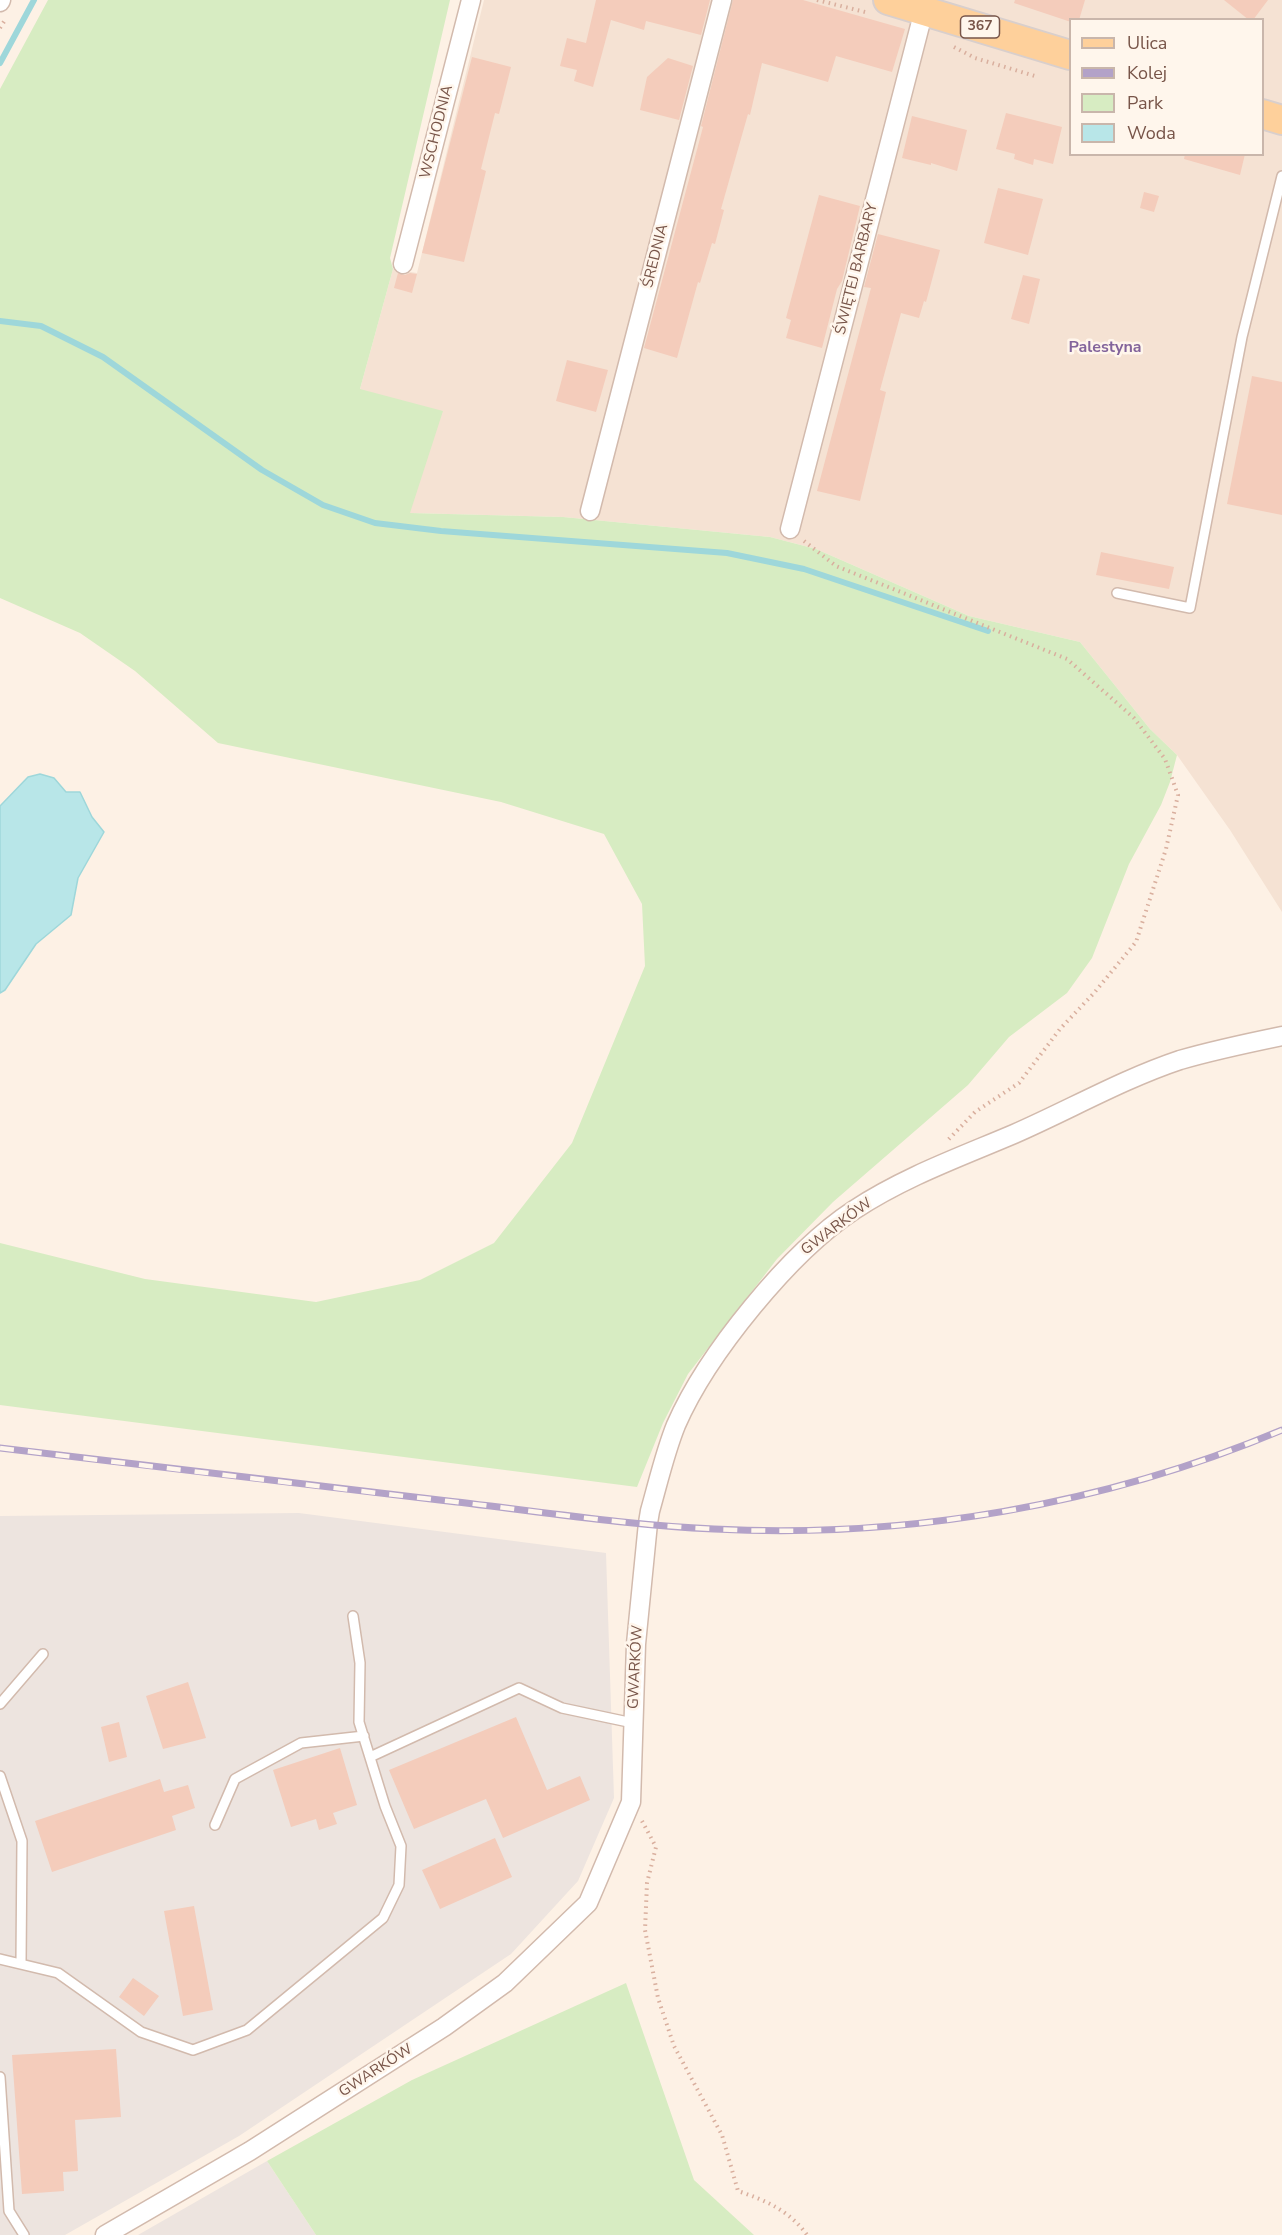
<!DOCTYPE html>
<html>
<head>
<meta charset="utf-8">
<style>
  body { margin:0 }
  #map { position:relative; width:1282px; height:2235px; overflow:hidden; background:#fdf1e5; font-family:"Nunito Sans",sans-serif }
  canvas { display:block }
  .legend { position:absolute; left:1069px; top:18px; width:195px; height:138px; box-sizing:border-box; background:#fff6ec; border:2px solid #c9b6ab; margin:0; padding:8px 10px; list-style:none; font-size:18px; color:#785549 }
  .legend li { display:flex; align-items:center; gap:12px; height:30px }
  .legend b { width:30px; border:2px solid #c9b6ab }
</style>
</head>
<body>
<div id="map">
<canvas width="1282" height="2235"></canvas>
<ul class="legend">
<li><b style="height:8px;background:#fed09b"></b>Ulica</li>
<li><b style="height:8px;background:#b3a2c8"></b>Kolej</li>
<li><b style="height:16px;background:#d7ecc2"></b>Park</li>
<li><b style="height:16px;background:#b8e6e8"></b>Woda</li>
</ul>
</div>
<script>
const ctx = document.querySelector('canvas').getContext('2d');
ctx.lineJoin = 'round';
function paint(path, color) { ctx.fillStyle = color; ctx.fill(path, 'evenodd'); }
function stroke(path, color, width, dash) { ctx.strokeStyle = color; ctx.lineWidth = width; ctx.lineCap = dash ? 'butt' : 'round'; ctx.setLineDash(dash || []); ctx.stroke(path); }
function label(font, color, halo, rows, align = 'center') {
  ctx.font = font + ' "Nunito Sans",sans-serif'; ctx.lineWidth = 5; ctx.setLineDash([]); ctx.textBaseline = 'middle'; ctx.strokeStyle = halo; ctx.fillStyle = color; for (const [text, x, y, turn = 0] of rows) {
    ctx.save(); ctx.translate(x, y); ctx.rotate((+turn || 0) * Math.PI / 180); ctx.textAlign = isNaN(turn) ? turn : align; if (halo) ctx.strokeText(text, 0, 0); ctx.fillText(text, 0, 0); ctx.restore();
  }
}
paint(new Path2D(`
  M484 0H1282V912L1230 830 1177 755 1150 729 1080 642 969 616 816 549 770 537 563 517 410 513 360 389 393 269 417 273ZM1070 20H1262V154H1070Z`), '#f5e2d3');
paint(new Path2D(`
  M299 1513 606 1553 614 1798 578 1881 511 1954 239 2136 65 2235H0V1516Z
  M267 2161 316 2235H138Z`), '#ede4df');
paint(new Path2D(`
  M48 0H450L390 258 393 269 360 389 443 411 410 513 563 517 770 537 816 549 969 616 1080 642 1150 729 1177 755 1170 782 1161 805 1129 864 1092 958 1067 993 1009 1037 968 1085 833 1202 777 1259 688 1374 663 1423 637 1487 0 1405V1243L145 1279 316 1302 420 1280 494 1243 572 1143 645 966 642 904 604 834 501 802 218 743 135 671 80 633 0 598V89Z
  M626 1983 694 2180 754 2235H316L267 2161 412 2080Z`), '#d7ecc2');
const water = new Path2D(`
  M40 774 54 778 66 792H80L92 817 104 832 78 878 71 915 36 944 5 990 0 993V806L28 777Z`);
paint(water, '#b8e6e8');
stroke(water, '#9ed7da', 1.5);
stroke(new Path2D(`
  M0 63 34 0
  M0 321 41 326 103 357 262 470 323 505 375 523 441 531 727 553 804 569 988 631`), '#9ed7da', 6);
paint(new Path2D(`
  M596 0H710L701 35 646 21 644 30 611 20 593 87 574 81 577 70 560 66 567 38 586 43Z
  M733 0H803L905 29 892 72 836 56 828 82 762 63 750 115 748 114 721 209 724 210 715 244 712 243 700 283 698 282 677 358 644 348 703 127 701 126Z
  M1015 0H1085L1079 20H1071V22L1014 3Z
  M1224 0H1268L1253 20H1249Z
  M472 57 511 67 499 114 495 113 481 169 486 171 464 262 422 253Z
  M668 58 693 66 679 120 640 110 647 77Z
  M1006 113 1062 127 1053 164 1034 159 1033 165 1014 159 1015 154 996 149Z
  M912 116 967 130 957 171 931 163V165L902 158Z
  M1185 154H1245L1240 175 1184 159Z
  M998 188 1043 199 1028 255 984 243Z
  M1144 192 1159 196 1154 212 1140 208Z
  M819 195 860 206 842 281 837 289 822 348 786 338 791 320 786 318Z
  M878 234 940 250 926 302 924 301 919 318 901 313 880 390 886 392 860 501 817 491 871 288 864 287Z
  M398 273 405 275 410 273 417 274 412 293 394 288Z
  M1023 275 1040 279 1029 324 1011 319Z
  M567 360 608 370 596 412 556 401Z
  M1252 376 1282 382V515L1227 504Z
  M1101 552 1174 567 1169 589 1096 575Z
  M188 1682 206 1738 163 1749 146 1696Z
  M516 1717 547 1790 580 1776 590 1800 503 1838 486 1799 414 1829 389 1770Z
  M119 1722 127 1757 109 1762 101 1727Z
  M340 1748 357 1805 333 1813 337 1824 319 1830 316 1819 291 1827 273 1770Z
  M160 1779 164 1792 188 1785 195 1808 172 1816 176 1830 52 1872 35 1821Z
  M495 1838 512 1877 440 1909 422 1870Z
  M194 1906 213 2010 183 2016 164 1911Z
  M133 1978 159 1996 144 2016 119 1997Z
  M116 2049 121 2117 75 2120 78 2171 63 2172 64 2191 22 2194 12 2055Z`), '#f4ccbb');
const lane = new Path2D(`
  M1117 593 1190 608 1242 337 1282 176
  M0 1704 43 1654
  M370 1757 519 1688 562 1708 633 1723
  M0 1776 22 1841 21 1963
  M215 1825 235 1779 301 1743 364 1736
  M0 1959 58 1973 141 2032 193 2050 247 2030 383 1918 399 1885 401 1846 385 1806 359 1722 360 1663 353 1616
  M0 2077 9 2211 24 2235`);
const street = new Path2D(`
  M0 2 1 0
  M403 264 471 0
  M590 511 722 0
  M790 529 924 10
  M105 2235 250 2151 444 2027 505 1983 588 1903 631 1802 636 1644 648 1523 650 1511C658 1483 665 1452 676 1425 707 1354 790 1252 854 1210 904 1177 960 1157 1014 1134 1069 1110 1123 1079 1180 1060 1214 1050 1248 1043 1282 1036`);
const primary = new Path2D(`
  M888 0 1070 55
  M1262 114 1282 120`);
stroke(lane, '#d2baad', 12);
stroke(street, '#d2baad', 21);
stroke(primary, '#d9cfcc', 32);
stroke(new Path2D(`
  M817 0 869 13
  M0 28 5 20
  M954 47 975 58 1035 76
  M804 541 836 566 1067 659 1134 718 1165 759 1178 795 1166 849 1136 942 1094 993 1060 1029 1019 1083 975 1112 947 1141
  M642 1821 656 1847 647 1883 645 1930 658 1998 674 2046 722 2135 738 2191C765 2200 790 2211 807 2235`), '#d9af9e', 4, [1.5, 4.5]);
stroke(lane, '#fff', 9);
stroke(street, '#fff', 18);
stroke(primary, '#fed09b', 28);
const rail = new Path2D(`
  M0 1448C149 1466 298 1484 448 1501 536 1511 625 1525 714 1529 907 1539 1104 1505 1282 1430`);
stroke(rail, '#b3a2c8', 7);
stroke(rail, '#fff6ec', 4.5, [14]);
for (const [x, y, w] of [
  [980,27,39]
]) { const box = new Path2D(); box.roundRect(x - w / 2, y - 11, w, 22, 4.5); ctx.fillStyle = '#fff6ec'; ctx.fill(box); stroke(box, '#785549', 1.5); }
label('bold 14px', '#785549', null, [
  ["367",980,27]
]);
label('15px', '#785549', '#fff6ec', [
  ["WSCHODNIA",437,132,-76],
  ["ŚREDNIA",656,256,-76],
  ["ŚWIĘTEJ BARBARY",857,269,-76],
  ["GWARKÓW",837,1227,-37],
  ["GWARKÓW",636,1667,-87],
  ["GWARKÓW",376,2071,-33]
]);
label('bold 16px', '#83649b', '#fff6ec', [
  ["Palestyna",1105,348]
]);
</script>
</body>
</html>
